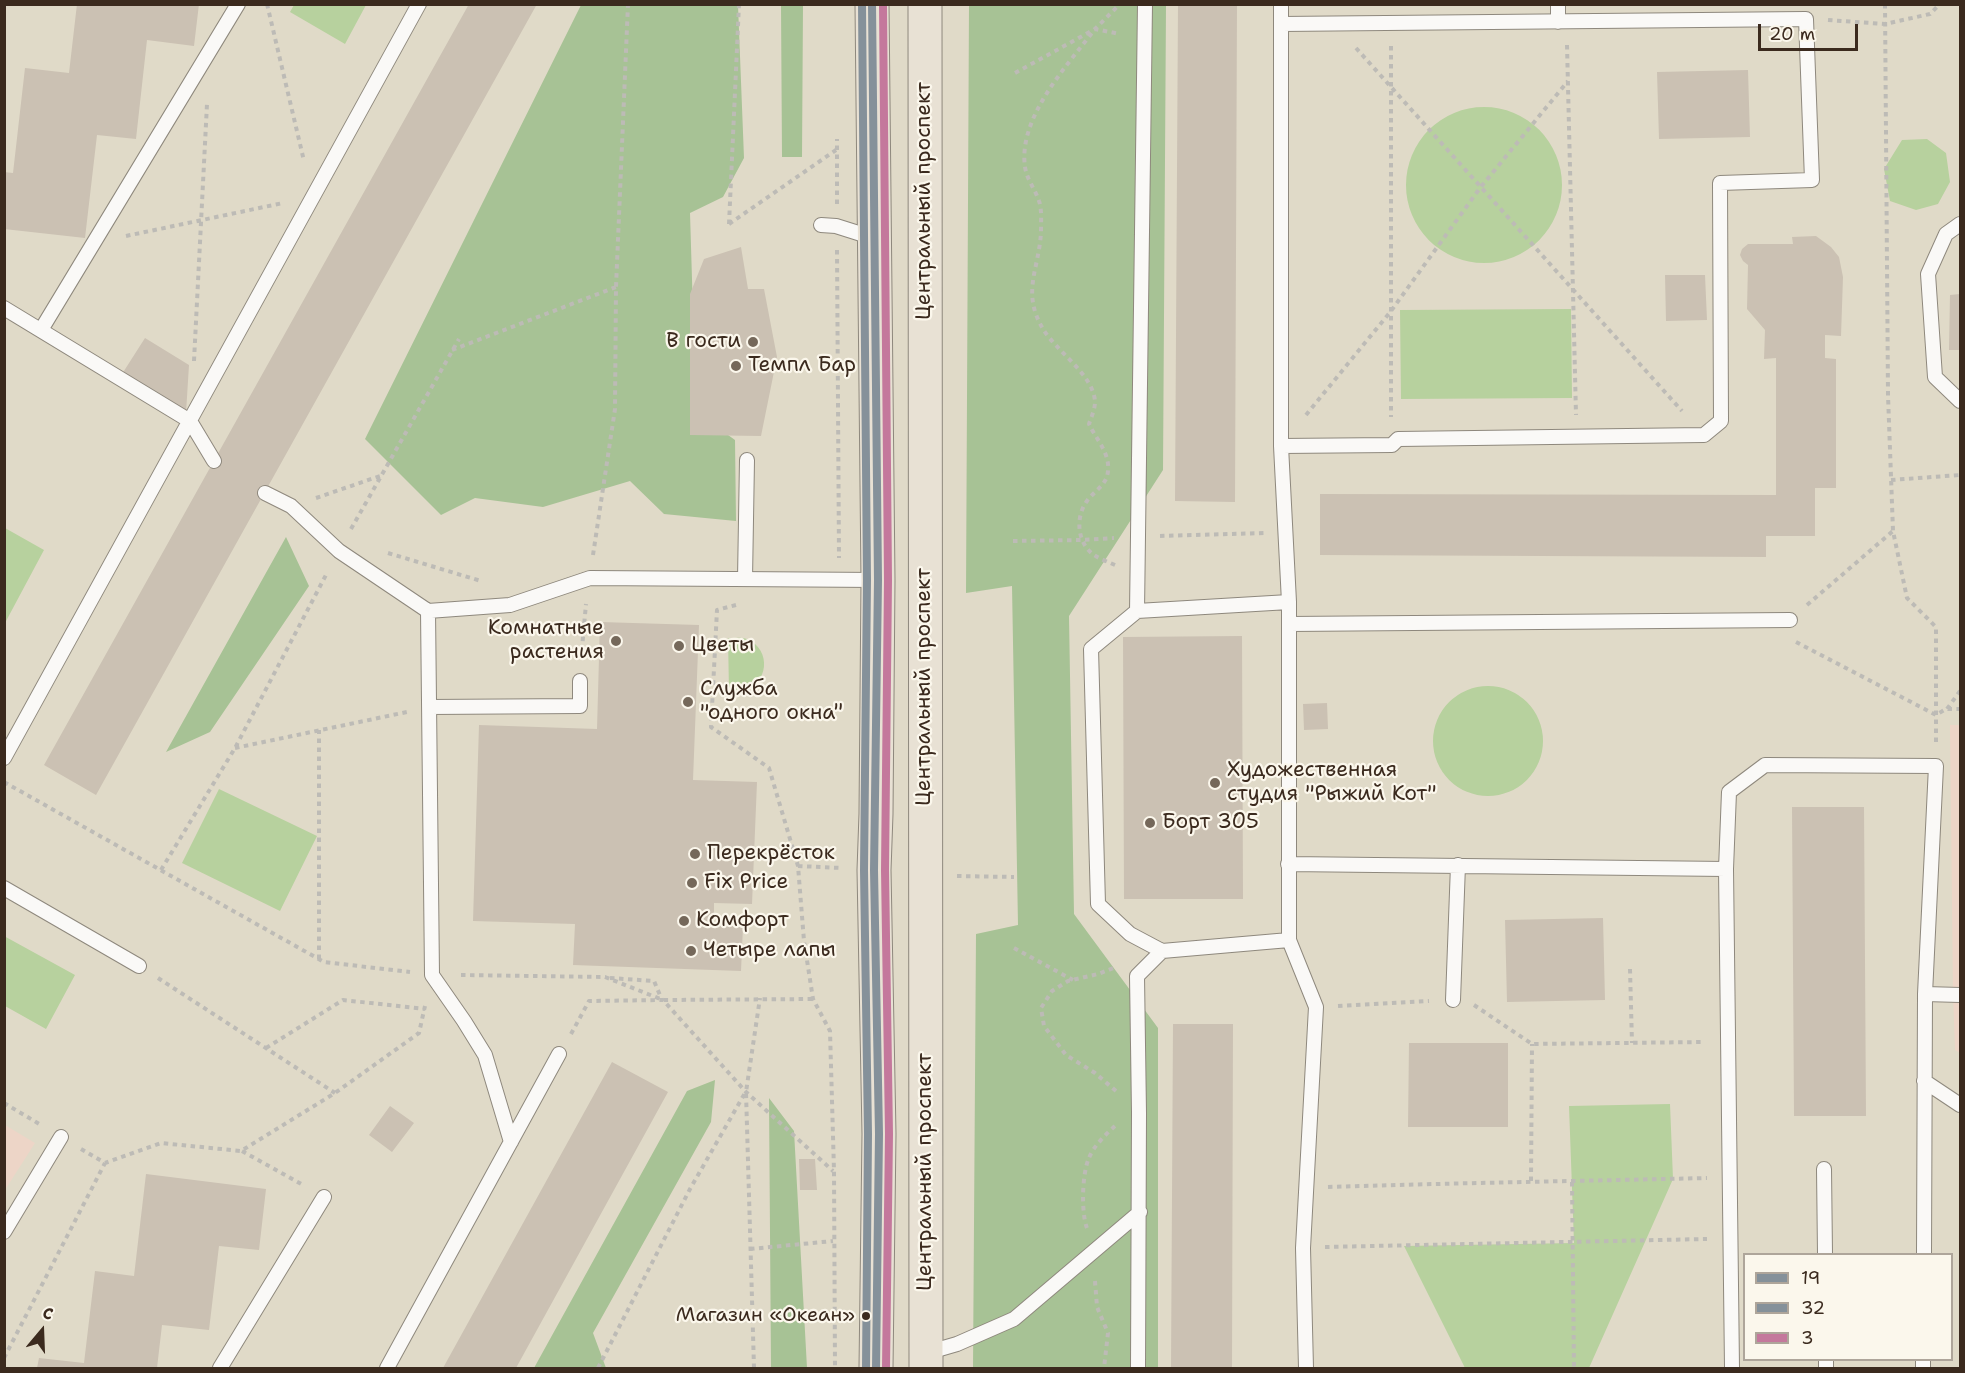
<!DOCTYPE html>
<html>
<head>
<meta charset="utf-8">
<style>
  body { margin:0 }
  #map { position:relative; width:1965px; height:1373px; overflow:hidden; background:#e0dac8; font-family:"Shantell Sans",sans-serif }
  canvas { display:block }
  .frame { position:absolute; inset:0; border:6px solid #3b2a1e; pointer-events:none }
  .legend { position:absolute; left:1743px; top:1253px; width:210px; height:108px; box-sizing:border-box; background:#fbf7ec; border:2px solid #aea59a; margin:0; padding:8px 10px; list-style:none; font-size:18px; color:#3b2a1e }
  .legend li { display:flex; align-items:center; gap:12px; height:30px }
  .legend b { width:30px; border:2px solid #aea59a }
  .north { position:absolute; left:12px; top:1301px; width:60px; height:60px; -webkit-text-stroke:4px #fbf7ec; paint-order:stroke; rotate:19deg; font-size:16px; font-weight:700; line-height:24px; text-align:center; color:#3b2a1e }
  .north::after { content:''; display:block; margin:auto; width:21px; height:27px; background:#3b2a1e; clip-path:polygon(50% 0,100% 100%,50% 72%,0 100%) }
  .scale { position:absolute; left:1758px; top:24px; width:100px; height:27px; box-sizing:border-box; border:3px solid #3b2a1e; border-top:0; padding-left:8px; font-size:18px; line-height:21px; white-space:nowrap; color:#3b2a1e; -webkit-text-stroke:4px #fbf7ec; paint-order:stroke }
</style>
</head>
<body>
<div id="map">
<canvas width="1965" height="1373"></canvas>
<div class="frame"></div>
<ul class="legend">
<li><b style="height:8px;background:#85919a"></b>19</li>
<li><b style="height:8px;background:#85919a"></b>32</li>
<li><b style="height:8px;background:#c4789c"></b>3</li>
</ul>
<div class="north">С</div>
<div class="scale">20 m</div>
</div>
<script>
const ctx = document.querySelector('canvas').getContext('2d');
ctx.lineJoin = 'round';
function paint(path, color) { ctx.fillStyle = color; ctx.fill(path, 'evenodd'); }
function stroke(path, color, width, dash) { ctx.strokeStyle = color; ctx.lineWidth = width; ctx.lineCap = dash ? 'butt' : 'round'; ctx.setLineDash(dash || []); ctx.stroke(path); }
function label(font, color, halo, rows, align = 'center') {
  ctx.font = font + ' "Shantell Sans",sans-serif'; ctx.lineWidth = 4.5; ctx.setLineDash([]); ctx.textBaseline = 'middle'; ctx.strokeStyle = halo; ctx.fillStyle = color; for (const [text, x, y, turn = 0] of rows) {
    ctx.save(); ctx.translate(x, y); ctx.rotate((+turn || 0) * Math.PI / 180); ctx.textAlign = isNaN(turn) ? turn : align; if (halo) ctx.strokeText(text, 0, 0); ctx.fillText(text, 0, 0); ctx.restore();
  }
}
paint(new Path2D(`
  M1950 725H1960V1053L1955 1050 1953 994Z
  M5 1125 35 1143 5 1190Z`), '#edd5c7');
paint(new Path2D(`
  M294 5V4L366 5 345 44 290 12Z
  M1406 185a78 78 0 1 1 156 0a78 78 0 1 1-156 0Z
  M1927 139 1946 153 1950 182 1938 204 1916 210 1890 201 1884 169 1902 140Z
  M1571 309 1572 398 1401 399 1400 310Z
  M5 528 44 550 5 623Z
  M728 638C734 638 742 637 747 639 772 650 769 684 742 692 738 693 733 692 729 691Z
  M1433 741a55 55 0 1 1 110 0a55 55 0 1 1-110 0Z
  M219 789 317 836 280 911 182 863Z
  M4 936 75 975 46 1029 5 1006Z
  M1670 1104 1673 1179 1589 1368H1465L1404 1246 1574 1243 1569 1106Z`), '#b7d19e');
paint(new Path2D(`
  M581 5H738L744 158 723 197 690 213 696 412 735 440 736 521 664 514 630 481 543 507 475 498 441 515 365 439Z
  M781 5H803L802 157H782Z
  M969 5H1166L1163 470 1069 616 1074 914 1158 1028V1368H973L976 934 1018 925 1012 586 966 593Z
  M286 537 309 586 210 732 166 752Z
  M715 1080 711 1122 593 1333 606 1368H534L687 1091Z
  M769 1098 794 1131 807 1368H771Z`), '#a7c295');
paint(new Path2D(`
  M77 4H199L194 46 147 40 136 139 97 135 85 238 4 229V172L13 173 25 68 69 73Z
  M469 4H537L96 795 44 765Z
  M1178 4H1237L1235 502 1175 501Z
  M1748 70 1750 137 1659 139 1657 72Z
  M1816 236 1831 247 1839 257 1843 277 1841 336 1825 335V358L1836 359V488H1815V536H1766V557L1320 555V494L1776 495V358L1764 359 1765 330 1747 309 1748 265 1743 261 1740 255 1742 249 1748 244H1793L1792 237Z
  M741 247 748 289H764L777 357 761 436 690 435V294L704 259Z
  M1665 275H1705L1707 320 1666 321Z
  M1960 294V350H1949L1950 295Z
  M145 338 189 365 186 413 122 374Z
  M600 622 699 625 693 780 757 782 752 904 714 903V925L743 926 741 971 573 965 575 924 473 921 479 725 597 729Z
  M1242 636 1243 899H1124L1123 637Z
  M1327 703 1328 729 1304 730 1303 704Z
  M1792 807H1864L1866 1116H1794Z
  M1603 918 1605 1000 1507 1002 1505 920Z
  M1173 1024H1233L1232 1368H1171Z
  M1409 1043H1508V1127H1408Z
  M612 1062 668 1092 516 1368H443Z
  M390 1106 414 1123 392 1152 369 1135Z
  M799 1159H815L817 1190H800Z
  M146 1174 266 1189 259 1250 219 1246 209 1330 162 1325 157 1368H37L39 1358 84 1363 95 1271 134 1276Z`), '#cbc1b3');
const service = new Path2D(`
  M1145 4 1137 611 1091 649 1098 904 1130 934 1162 951 1289 940
  M1281 4V446L1289 602V940L1316 1007 1303 1248 1306 1368
  M1558 22V4
  M1960 224 1946 234 1928 274 1935 377 1960 401
  M821 225 836 226 874 238
  M4 308 190 421 214 461
  M41 330 238 4
  M1281 446 1392 445 1398 439 1704 435 1721 421 1720 183 1812 180 1806 19 1281 24
  M265 493 291 506 339 551 428 611 510 605 590 578 878 580
  M745 579 747 460
  M428 611 432 975 464 1021 485 1055 511 1142
  M1137 611 1289 602
  M1289 624 1790 620
  M429 707 580 706V681
  M4 758 419 4
  M1288 864 1726 869
  M4 888 139 966
  M1925 994 1960 995
  M1453 1000 1458 865
  M1924 1081 1960 1105
  M1824 1169 1825 1254
  M4 1232 61 1137
  M926 1353 957 1344 1014 1319 1140 1212
  M1826 1360V1368
  M220 1368 324 1197
  M387 1368 559 1054
  M1138 1368 1139 1113 1137 976 1162 951
  M1732 1368 1726 869 1729 792 1765 765 1936 766 1925 994 1924 1254
  M1923 1368V1360`);
const primary = new Path2D(`
  M872 4 878 580 876 814 874 870 879 1134 876 1368
  M925 4 926 1368`);
stroke(service, '#8e887d', 16);
stroke(primary, '#8e887d', 35);
stroke(new Path2D(`
  M267 4 304 161
  M1885 4 1888 395 1893 531 1907 598 1936 627V743
  M1828 20 1885 24 1930 14 1940 4
  M1567 45 1576 415
  M1391 46V417
  M1356 48 1682 411
  M1015 73 1095 29 1120 4
  M837 204V139
  M729 224 739 4
  M729 224 836 150
  M126 236 283 203
  M837 250 839 558
  M452 350 616 287
  M194 361 207 104
  M1306 415 1391 311 1480 188 1568 81
  M1891 480 1960 475
  M316 498 380 476
  M351 529 459 339
  M1160 536 1264 533
  M1013 541 1081 540 1114 538
  M388 553 481 581
  M593 555 615 409 616 287 628 4
  M1115 565C1108 562 1100 559 1094 555 1077 543 1075 517 1087 501 1095 490 1107 485 1108 471 1110 453 1096 439 1089 424 1091 418 1095 409 1095 402 1094 375 1056 351 1043 329 1021 292 1039 270 1041 232 1041 223 1042 209 1039 201 1035 189 1027 180 1025 167 1018 117 1067 66 1095 29L1120 34
  M736 605 717 610 711 727 769 768 798 866 804 941 813 999 830 1031 834 1171 835 1368
  M1807 605 1893 531
  M1796 642 1936 715 1946 709H1960
  M581 659 586 604
  M1947 709 1960 691
  M235 748 407 712
  M4 782 324 962 410 972
  M798 866 842 868
  M161 870 235 748 327 573
  M957 876 1014 877
  M1014 948 1073 980
  M319 959V730
  M1630 969 1632 1043
  M461 975 605 977 663 1000 813 999
  M158 978 335 1093
  M610 978 654 981 662 1000
  M1474 1005 1532 1044 1704 1042
  M1338 1006 1429 1001
  M571 1034 589 1001 663 1000 746 1092 833 1171
  M266 1048 343 1000 425 1009
  M1116 1091 1095 1073 1066 1055 1044 1026 1041 1008 1052 991 1068 981 1098 974 1116 967
  M4 1103 41 1125
  M81 1149 105 1163 161 1143 241 1151 335 1093 419 1033 425 1006
  M242 1151 303 1185
  M1531 1181 1532 1044
  M1572 1182 1574 1368
  M1328 1187C1454 1183 1581 1181 1707 1178
  M1087 1228C1081 1213 1082 1173 1089 1158 1093 1147 1106 1134 1115 1126
  M1325 1247 1707 1239
  M750 1249 833 1241
  M1095 1281 1097 1307 1108 1333 1104 1368
  M4 1358 105 1163
  M598 1368 690 1189 745 1093
  M754 1368 746 1092 760 998`), '#bdbbb6', 4, [4.5, 4.5]);
stroke(service, '#faf9f7', 14);
stroke(primary, '#e8e1d4', 33);
stroke(new Path2D(`
  M872 4 878 580 874 870 879 1134 876 1368`), '#85919a', 8);
stroke(new Path2D(`
  M862 4 867 580 864 870 868 1134 866 1368`), '#85919a', 8);
stroke(new Path2D(`
  M883 4 888 580 885 870 889 1134 886 1368`), '#c4789c', 8);
for (const [x, y, r, color] of [
  [753,342,6,"#75685a"],
  [736,366,6,"#75685a"],
  [616,641,6,"#75685a"],
  [679,646,6,"#75685a"],
  [688,702,6,"#75685a"],
  [1215,783,6,"#75685a"],
  [1150,823,6,"#75685a"],
  [695,854,6,"#75685a"],
  [692,883,6,"#75685a"],
  [684,921,6,"#75685a"],
  [691,951,6,"#75685a"],
  [866,1316,5,"#3b2a1e"]
]) { const dot = new Path2D(); dot.arc(x, y, r, 0, 2 * Math.PI); ctx.fillStyle = color; ctx.fill(dot); stroke(dot, '#fbf7ec', 2); }
label('20px', '#3b2a1e', '#fbf7ec', [
  ["Магазин «Океан»",855,1316]
], 'right');
label('21px', '#3b2a1e', '#fbf7ec', [
  ["Центральный проспект",925,201,-90],
  ["Центральный проспект",925,687,-90],
  ["Центральный проспект",926,1172,-90]
]);
label('21px', '#3b2a1e', '#fbf7ec', [
  ["В гости",741,342,"right"],
  ["Темпл Бар",748,366],
  ["Комнатные",604,629,"right"],
  ["растения",604,653,"right"],
  ["Цветы",691,646],
  ["Служба",700,690],
  ["\"одного окна\"",700,714],
  ["Художественная",1227,771],
  ["студия \"Рыжий Кот\"",1227,795],
  ["Борт 305",1162,823],
  ["Перекрёсток",707,854],
  ["Fix Price",704,883],
  ["Комфорт",696,921],
  ["Четыре лапы",703,951]
], 'left');
</script>
</body>
</html>
